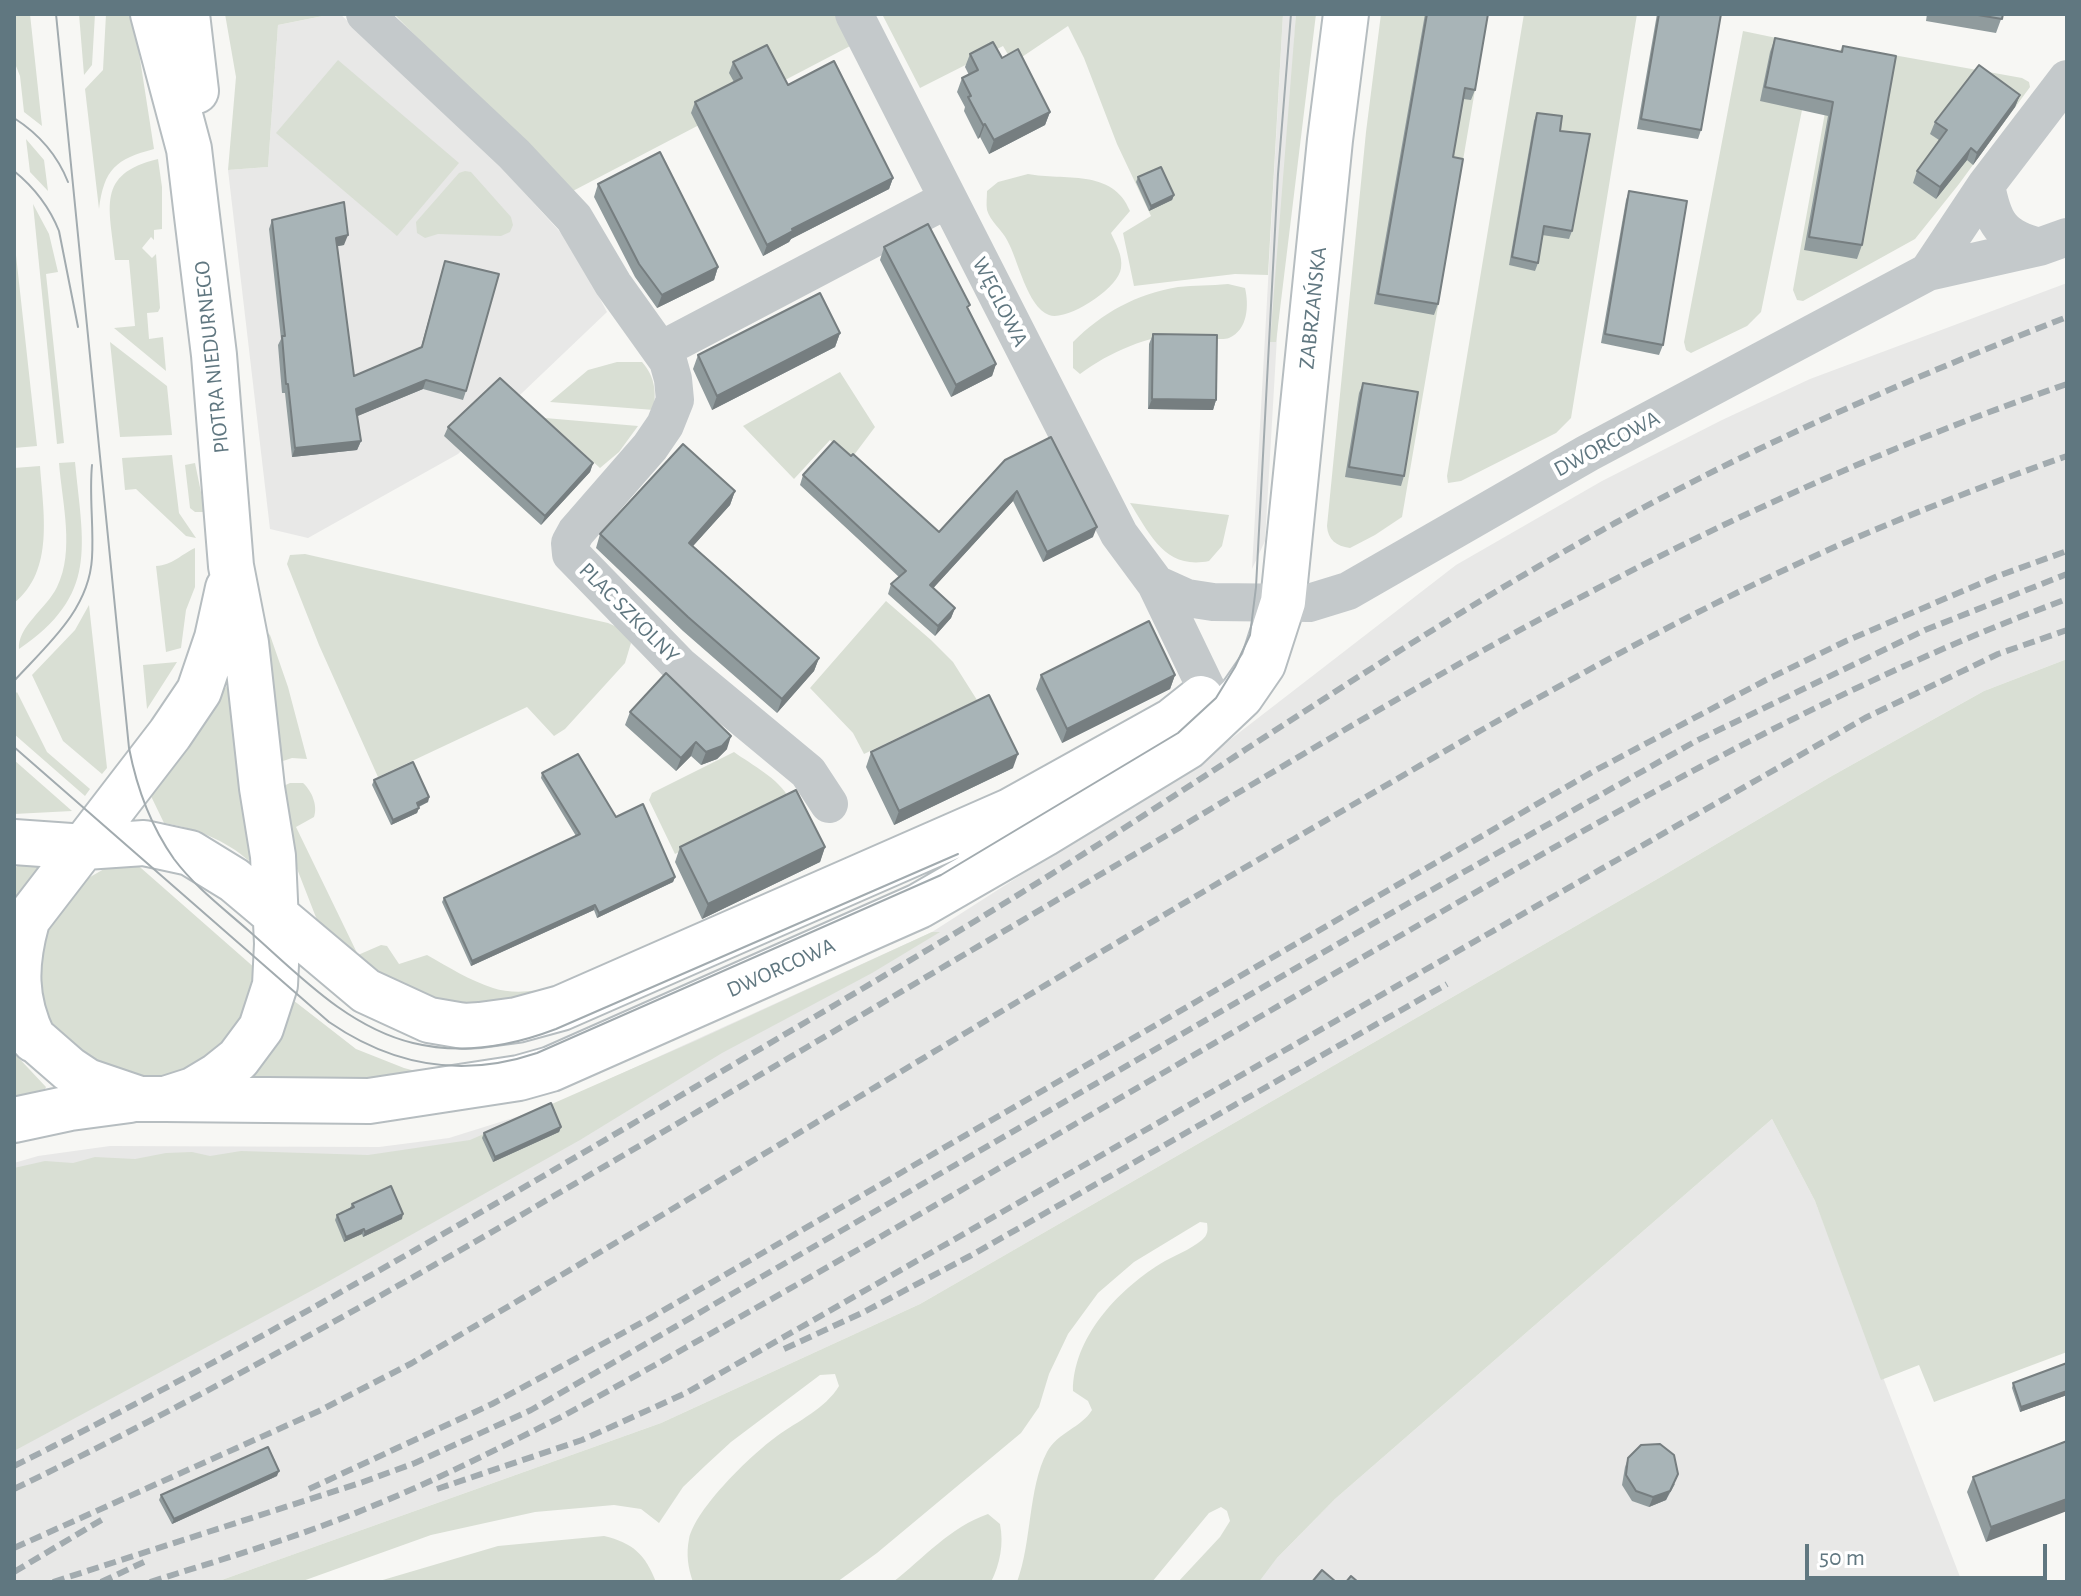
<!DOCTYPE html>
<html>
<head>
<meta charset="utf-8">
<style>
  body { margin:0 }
  #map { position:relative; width:2081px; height:1596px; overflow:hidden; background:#f7f7f4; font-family:"Alegreya Sans",sans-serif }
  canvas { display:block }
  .frame { position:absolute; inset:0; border:16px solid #607780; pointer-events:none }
  .scale { position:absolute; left:1805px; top:1544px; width:242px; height:36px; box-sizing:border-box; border:4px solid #607780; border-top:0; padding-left:10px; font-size:24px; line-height:28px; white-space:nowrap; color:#607780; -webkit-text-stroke:6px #fff; paint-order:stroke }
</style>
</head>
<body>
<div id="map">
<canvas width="2081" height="1596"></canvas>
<div class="frame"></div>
<div class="scale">50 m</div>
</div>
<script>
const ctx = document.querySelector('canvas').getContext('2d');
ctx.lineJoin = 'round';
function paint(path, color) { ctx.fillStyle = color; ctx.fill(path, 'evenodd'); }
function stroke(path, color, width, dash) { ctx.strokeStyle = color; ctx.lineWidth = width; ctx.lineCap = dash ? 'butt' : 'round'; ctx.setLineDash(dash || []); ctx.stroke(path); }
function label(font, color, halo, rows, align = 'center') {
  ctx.font = font + ' "Alegreya Sans",sans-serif'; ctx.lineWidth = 8; ctx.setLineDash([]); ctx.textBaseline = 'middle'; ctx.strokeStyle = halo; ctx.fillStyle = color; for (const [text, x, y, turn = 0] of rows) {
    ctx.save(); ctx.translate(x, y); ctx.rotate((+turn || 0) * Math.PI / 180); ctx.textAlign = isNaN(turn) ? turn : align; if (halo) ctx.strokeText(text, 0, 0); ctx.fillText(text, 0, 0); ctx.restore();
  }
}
paint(new Path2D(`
  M333 14H340L491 156 571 244 607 312 458 454 308 538 270 529 228 170 268 167 278 25Z
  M1283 14H1296L1265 541 1252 569Z
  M2067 283V659L1984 691 1830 777 1659 878 920 1304 661 1423 216 1582H14V1163L38 1156 110 1146 379 1147 449 1138 548 1107 932 932 1218 749 1456 565 1602 481 1722 420 1810 379Z
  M1772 1119 1815 1201 1962 1582H1259L1277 1558 1335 1499Z`), '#e8e8e7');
paint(new Path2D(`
  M14 14H30L42 126 24 112 20 76 14 61Z
  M79 14H95L92 65 84 75Z
  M106 14H133L154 149C116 159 104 169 99 209L85 89 103 70Z
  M225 14H333L278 25 268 167 228 170 236 77Z
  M394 14H838L854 44 569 193Z
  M882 14H1283L1268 275 1235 274 1134 286 1123 233 1151 216 1117 144 1084 58 1068 26 1013 63 1003 46 920 88Z
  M1296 14H1316L1276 342H1270Z
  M1381 14H1488L1402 517 1375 535 1350 548C1336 546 1328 540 1327 526L1366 132Z
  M1524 14H1637L1571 418 1556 433 1461 481 1448 483 1447 476Z
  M1743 31 1815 46 1761 312 1747 326 1691 353 1686 350 1684 342Z
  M1843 46 2022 78 2029 82 2030 87 1959 184 1915 239 1803 301 1797 300 1793 290 1835 57Z
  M338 60 459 163 397 236 276 133Z
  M26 139 44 160 48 191 30 172Z
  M158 159 162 187V229L154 230V240L151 237 142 248 152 258 156 254 160 308 158 312 147 313 149 339 163 337 166 371 114 328 135 326 129 260H115C110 208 95 174 158 159Z
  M465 171 471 172 511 217 513 225 510 232 501 236 438 234 425 238 417 233 416 222 459 173Z
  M1028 174C1063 181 1113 168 1130 211L1111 233C1116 244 1123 256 1121 268 1119 288 1067 322 1049 315 1027 307 1018 259 1007 240 1002 230 990 221 987 210 986 204 987 197 987 191L998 182Z
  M33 204 49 234 58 272 46 274 64 443 57 444Z
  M14 237 37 446 14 448Z
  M1228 284 1245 288C1249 305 1248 330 1229 338 1218 342 1198 334 1185 334 1148 335 1110 352 1080 374L1073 368V342C1102 313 1136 294 1178 287 1194 285 1211 286 1228 284Z
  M110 342 167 386 172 435 120 437Z
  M617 362H642C655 377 656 390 654 410L550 402 588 370Z
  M840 372 875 427 851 459 830 440 794 479 743 426Z
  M545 418 638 426 619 452 600 468Z
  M172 455 179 513 196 538 186 536 136 489 125 490 122 458Z
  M75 462C83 546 99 595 19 649 17 627 47 608 57 587 75 551 62 502 59 463Z
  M195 463 205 512H195L190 508 185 465Z
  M40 466C43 511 55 571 14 603V468Z
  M1130 503 1229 515 1222 546 1209 561C1166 570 1150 535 1130 503Z
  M195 548V587L186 610 181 648 166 652 156 566C173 565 180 555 195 548Z
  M305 554 608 623 626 631 631 643 625 663 565 729 554 736 527 707 378 777 319 645 287 564 290 555Z
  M886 601 931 640 953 662 977 700 864 754 853 733 810 688Z
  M89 605 107 768 102 774 63 741 32 675 75 630Z
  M264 629 270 635 288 687 307 759 292 758 277 763Z
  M2067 659V1352L1934 1402 1919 1365 1881 1380 1815 1201 1772 1119 1335 1499 1277 1558 1259 1582H1178L1220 1537 1230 1521 1227 1511 1221 1507 1209 1513 1152 1582H1017C1032 1542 1028 1488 1047 1452 1058 1432 1081 1428 1092 1410L1088 1401 1073 1391C1073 1338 1117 1291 1160 1264 1173 1256 1190 1250 1202 1240 1208 1235 1208 1230 1207 1223L1200 1222 1134 1262 1098 1293 1068 1334 1049 1374 1039 1407 1021 1433 877 1553 837 1582H693C688 1568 686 1554 689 1539 696 1508 751 1455 777 1436 798 1421 825 1409 839 1386L835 1374 820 1375 731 1442 706 1465 683 1487 659 1523 641 1509 614 1505 535 1512 431 1535 300 1582H216L661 1423 920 1304 1659 878 1830 777 1984 691Z
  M177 662 147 709 143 665Z
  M229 683 251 858 249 861C226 840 194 828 164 823L149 792Z
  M17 692 47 752 90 789 85 796 14 734V695Z
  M734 752C752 765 778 778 789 798L675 854 649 800 652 793Z
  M14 760 72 811 14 814Z
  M290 783H303C312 791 318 806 314 817L296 827 358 955 381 945 387 946 399 964 427 955C448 967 471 981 493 988 539 1003 611 968 654 954L486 1011 408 996 327 935 317 920 294 861 279 788Z
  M21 861 50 862 14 909V870Z
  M133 861 256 969 248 1012 218 1053 174 1077 124 1078 60 1040 47 1019 37 990 43 931 78 884 104 869Z
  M932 932H940L872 973 722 1053 580 1140 322 1285 14 1451V1168L45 1161 73 1163 95 1157 135 1159 166 1153 192 1152 210 1156 241 1151 368 1155 470 1140 695 1041Z
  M293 1000 356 1049 404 1068 446 1079 250 1080 271 1054 284 1030Z
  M14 1053 46 1087 45 1089 14 1097Z
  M988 1514 1000 1524C1004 1544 1000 1564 991 1582H893C924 1558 950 1527 988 1514Z
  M604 1536C633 1543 645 1554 656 1582H376L498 1546Z`), '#d9dfd4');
const secondary = new Path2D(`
  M187 14 196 91
  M14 842 85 847 144 843 190 853 234 880 366 991 429 1020 464 1026 480 1025 517 1020 561 1008 1010 811 1172 721 1201 698
  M27 921C15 964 14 999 34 1040
  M14 937 170 734 199 691 217 638 228 588
  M14 1021 69 1069 87 1081 140 1099H165L193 1090 218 1075 238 1059 261 1028 275 985 277 944 273 856 262 788 246 643 231 566 214 355 197 216 189 149 153 14
  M165 1099 369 1101 519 1078 551 1069 919 906 1044 834 1187 747 1241 696 1263 664 1283 602 1330 140 1346 14
  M14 1120 70 1108 130 1100`);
stroke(secondary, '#b6bdc0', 48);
stroke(new Path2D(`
  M365 14 514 154 574 218 613 284 668 361 673 379 675 400 665 425 650 447 576 532 570 543 571 554 679 665 808 772 829 804
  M854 14 1119 534 1156 584 1208 692 1226 702 1240 696
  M1986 185C1993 223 2001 237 2039 247
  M1928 272 1986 185 2067 79
  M661 350 948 199
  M1156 584 1187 598 1213 602 1309 603 1348 591 1588 453 1928 272 2039 247 2067 237`), '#c4c9cb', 38);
stroke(secondary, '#fff', 44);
stroke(new Path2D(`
  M56 14 129 748C137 789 150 825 174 859 195 887 223 908 249 931 298 974 347 1027 413 1043 462 1055 509 1047 556 1029L958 854
  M14 118C39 134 57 154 68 182
  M14 171C35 188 49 206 59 231L78 327
  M14 681C47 645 89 610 92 558 94 527 89 496 92 465
  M14 747 329 1022C393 1066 463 1078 537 1053L941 875 1178 733 1216 698 1235 667 1250 635 1256 587 1278 174 1291 14`), '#a2abaf', 2);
stroke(new Path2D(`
  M784 1349 864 1312 970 1256 1447 984
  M14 1466C233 1357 445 1234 656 1110 785 1034 915 959 1042 880 1233 761 1418 631 1615 523 1760 443 1913 377 2067 317
  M14 1489C233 1383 442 1262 651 1139 816 1042 982 944 1147 847 1357 722 1571 592 1795 492 1884 452 1975 416 2067 384
  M309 1489 492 1404 652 1317 1594 771 1766 680 1846 641 1998 576 2067 551
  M437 1489 582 1440 686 1393 1865 718 1998 654 2067 630
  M14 1548 319 1411 412 1363C707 1191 998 1010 1294 839 1471 736 1649 629 1837 546 1913 513 1990 483 2067 456
  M14 1572 103 1519
  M53 1582 363 1482 415 1463 531 1410 1407 904 1696 741 1925 630 2067 574
  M101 1582 144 1562
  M150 1582C226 1558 302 1536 375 1505 439 1479 501 1447 563 1416 839 1264 1111 1102 1384 945 1606 817 1826 688 2067 599`), '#a2abaf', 6, [12, 6]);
paint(new Path2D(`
  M1425 14H1488L1475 90 1471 100 1463 99 1453 157 1438 304 1434 315 1374 304Z
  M1657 14H1721L1701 130 1698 139 1637 129Z
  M1927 14H2003L1996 33 1926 21Z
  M1775 38 1841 52 1843 46 1862 245 1857 259 1804 250 1828 116 1760 101 1770 52Z
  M970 54 1002 58 1050 112 1045 125 989 154 980 137 978 139 964 111 965 107 957 92 962 78 969 75 965 67Z
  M733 62 788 85 893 178 889 189 791 239 789 242 763 256 691 113 695 102 734 82 729 73Z
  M2020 95 2015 107 1973 165 1967 160 1936 199 1913 183 1917 171 1939 140 1930 134 1935 122Z
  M1537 113 1560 131 1572 231 1569 239 1542 235 1538 263 1535 271 1509 265 1534 121Z
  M1138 177 1174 195 1172 200 1149 211 1136 182Z
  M598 184 718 267 714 280 657 308 635 277 594 197Z
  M1629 191 1663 345 1659 355 1601 343 1626 200Z
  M272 220 344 245 337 246 354 376 421 347 445 261 466 391 463 400 423 389 357 416 361 441 357 450 292 457 285 393H282L278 345 281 339 269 229Z
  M884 247 968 310 996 364 992 376 951 397 880 260Z
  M840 333 835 347 712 410 693 369 698 355Z
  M1153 334 1216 400 1213 410 1148 409 1149 344Z
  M1363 383 1404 476 1401 486 1345 477 1359 393Z
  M448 427 593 463 590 472 541 525 444 436Z
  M1005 460 1093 537 1043 562 1013 501 933 588 955 608 951 618 935 636 888 594 891 584 899 577 800 485 803 475 939 532Z
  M735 491 730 505 693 546 819 658 814 671 777 713 683 631 596 548 600 534Z
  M1041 675H1175L1170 689 1062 743 1036 689Z
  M630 712 727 749 717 759 701 765 691 756 676 771 625 725Z
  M871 752 1013 768 894 825 866 767Z
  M542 773 616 817 675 877 673 882 597 918 594 910 471 966 442 902 444 898 576 836 541 778Z
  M374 780 429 797 428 802 419 807 417 813 391 825 372 785Z
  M680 847H825L820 862 702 919 675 862Z
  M561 1127 559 1132 493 1162 482 1138 484 1133Z
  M352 1204 402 1219 363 1237 362 1234 344 1242 335 1220 337 1215 350 1208Z
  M2067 1363V1395L2020 1412 2012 1388 2013 1383Z
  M2067 1441 1986 1542 1967 1492 1973 1477Z
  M1628 1458 1675 1484 1666 1500 1649 1507 1632 1501 1622 1485 1625 1467Z
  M277 1476 172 1524 159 1500 161 1495Z`), '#909b9d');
paint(new Path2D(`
  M2020 95 2015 107 1973 165 1977 153Z
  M1050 112 1045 125 989 154 994 140Z
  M985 124 980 137 978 139 983 125Z
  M1971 148 1967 160 1936 199 1940 187Z
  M893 178 889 189 791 239 789 242 763 256 767 245 792 229Z
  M1174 195 1172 200 1149 211 1151 206Z
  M348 235 344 245 333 247 336 238Z
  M718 267 714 280 657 308 662 295Z
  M840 333 835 347 712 410 717 396Z
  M996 364 992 376 951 397 956 385Z
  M426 380 423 389 353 418 356 409Z
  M1152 399 1216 400 1213 410 1148 409Z
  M361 441 357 450 292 457 295 448Z
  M593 463 590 472 541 525 545 516Z
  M735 491 730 505 684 556 689 543Z
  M1017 491 1013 501 927 595 930 585Z
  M1097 527 1093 537 1043 562 1047 552Z
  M955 608 951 618 935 636 938 626Z
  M819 658 814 671 777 713 782 699Z
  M1175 675 1170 689 1062 743 1067 729Z
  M731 736 727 749 717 759 701 765 706 752Z
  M696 742 691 756 676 771 681 758Z
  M1018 754 1013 768 894 825 899 811Z
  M429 797 428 802 415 808 417 803Z
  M419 808 417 813 391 825 393 820Z
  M825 847 820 862 702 919 708 904Z
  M675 877 673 882 597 918 599 913Z
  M595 905 594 910 471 966 472 961Z
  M561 1127 559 1132 493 1162 495 1157Z
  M403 1214 402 1219 363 1237 365 1232Z
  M364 1229 362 1234 344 1242 346 1237Z
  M2067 1391V1395L2020 1412 2021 1407Z
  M279 1471 277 1476 172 1524 174 1519Z
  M1678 1474 1666 1500 1649 1507 1653 1497Z
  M2067 1499V1511L1986 1542 1991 1527Z`), '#767e80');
const building = new Path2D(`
  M1427 14H1488L1475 90 1465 88 1453 157 1463 159 1438 304 1378 294Z
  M1659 14H1721L1701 130 1641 119Z
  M1972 14H2003L2002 19Z
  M1775 38 1842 52 1843 46 1896 56 1862 245 1809 237 1833 102 1765 87Z
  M993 42 1002 58 1018 49 1050 112 994 140 985 124 983 125 968 97 971 96 962 78 978 70 970 54Z
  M767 45 788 85 834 61 893 178 792 229 793 231 767 245 695 102 742 78 733 62Z
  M1979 65 2020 95 1977 153 1971 148 1940 187 1917 171 1947 130 1935 122Z
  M1537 113 1562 116 1560 131 1590 134 1572 231 1544 226 1538 263 1512 257Z
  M660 152 718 267 662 295 639 264 598 184Z
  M1161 167 1174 195 1151 206 1138 177Z
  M1629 191 1687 201 1663 345 1605 334Z
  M344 202 348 235 336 238 354 376 422 347 445 261 499 274 466 391 426 380 356 409 361 441 295 448 288 384H286L282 336H285L272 220Z
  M928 224 970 305 967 307 996 364 956 385 884 247Z
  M820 293 840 333 717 396 698 355Z
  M1153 334 1217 335 1216 400 1152 399Z
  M500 378 593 463 545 516 448 427Z
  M1363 383 1418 392 1404 476 1349 467Z
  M1051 437 1097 527 1047 552 1017 491 930 585 955 608 938 626 891 584 906 571 803 475 834 441 851 456 853 454 939 532 1005 460Z
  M683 444 735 491 689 543 819 658 782 699 688 617 600 534Z
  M1149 621 1175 675 1067 729 1041 675Z
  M666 673 731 736 722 746 706 752 696 742 681 758 630 712Z
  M989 695 1018 754 899 811 871 752Z
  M578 754 616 817 643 804 675 877 599 913 595 905 472 961 444 898 580 834 542 773Z
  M413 762 429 797 417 803 419 808 393 820 374 780Z
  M796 790 825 847 708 904 680 847Z
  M551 1103 561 1127 495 1157 484 1133Z
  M391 1186 403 1214 365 1232 364 1229 346 1237 337 1215 354 1207 352 1204Z
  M2067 1363V1391L2021 1407 2013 1383Z
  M2067 1441V1499L1991 1527 1973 1477Z
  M1660 1444 1674 1455 1678 1474 1670 1491 1653 1497 1636 1491 1626 1475 1628 1458 1641 1445Z
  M268 1447 279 1471 174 1519 161 1495Z
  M1322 1570 1336 1582H1312Z
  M1351 1576 1358 1582H1346Z`);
paint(building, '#a8b4b7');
stroke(building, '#767e80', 2);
label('22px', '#607780', '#fff', [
  ["WĘGLOWA",1000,302,63],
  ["ZABRZAŃSKA",1313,308,-84],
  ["PIOTRA NIEDURNEGO",212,357,-96],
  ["DWORCOWA",1607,444,-28],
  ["PLAC SZKOLNY",629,613,45],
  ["DWORCOWA",781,968,-24]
]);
</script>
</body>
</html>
